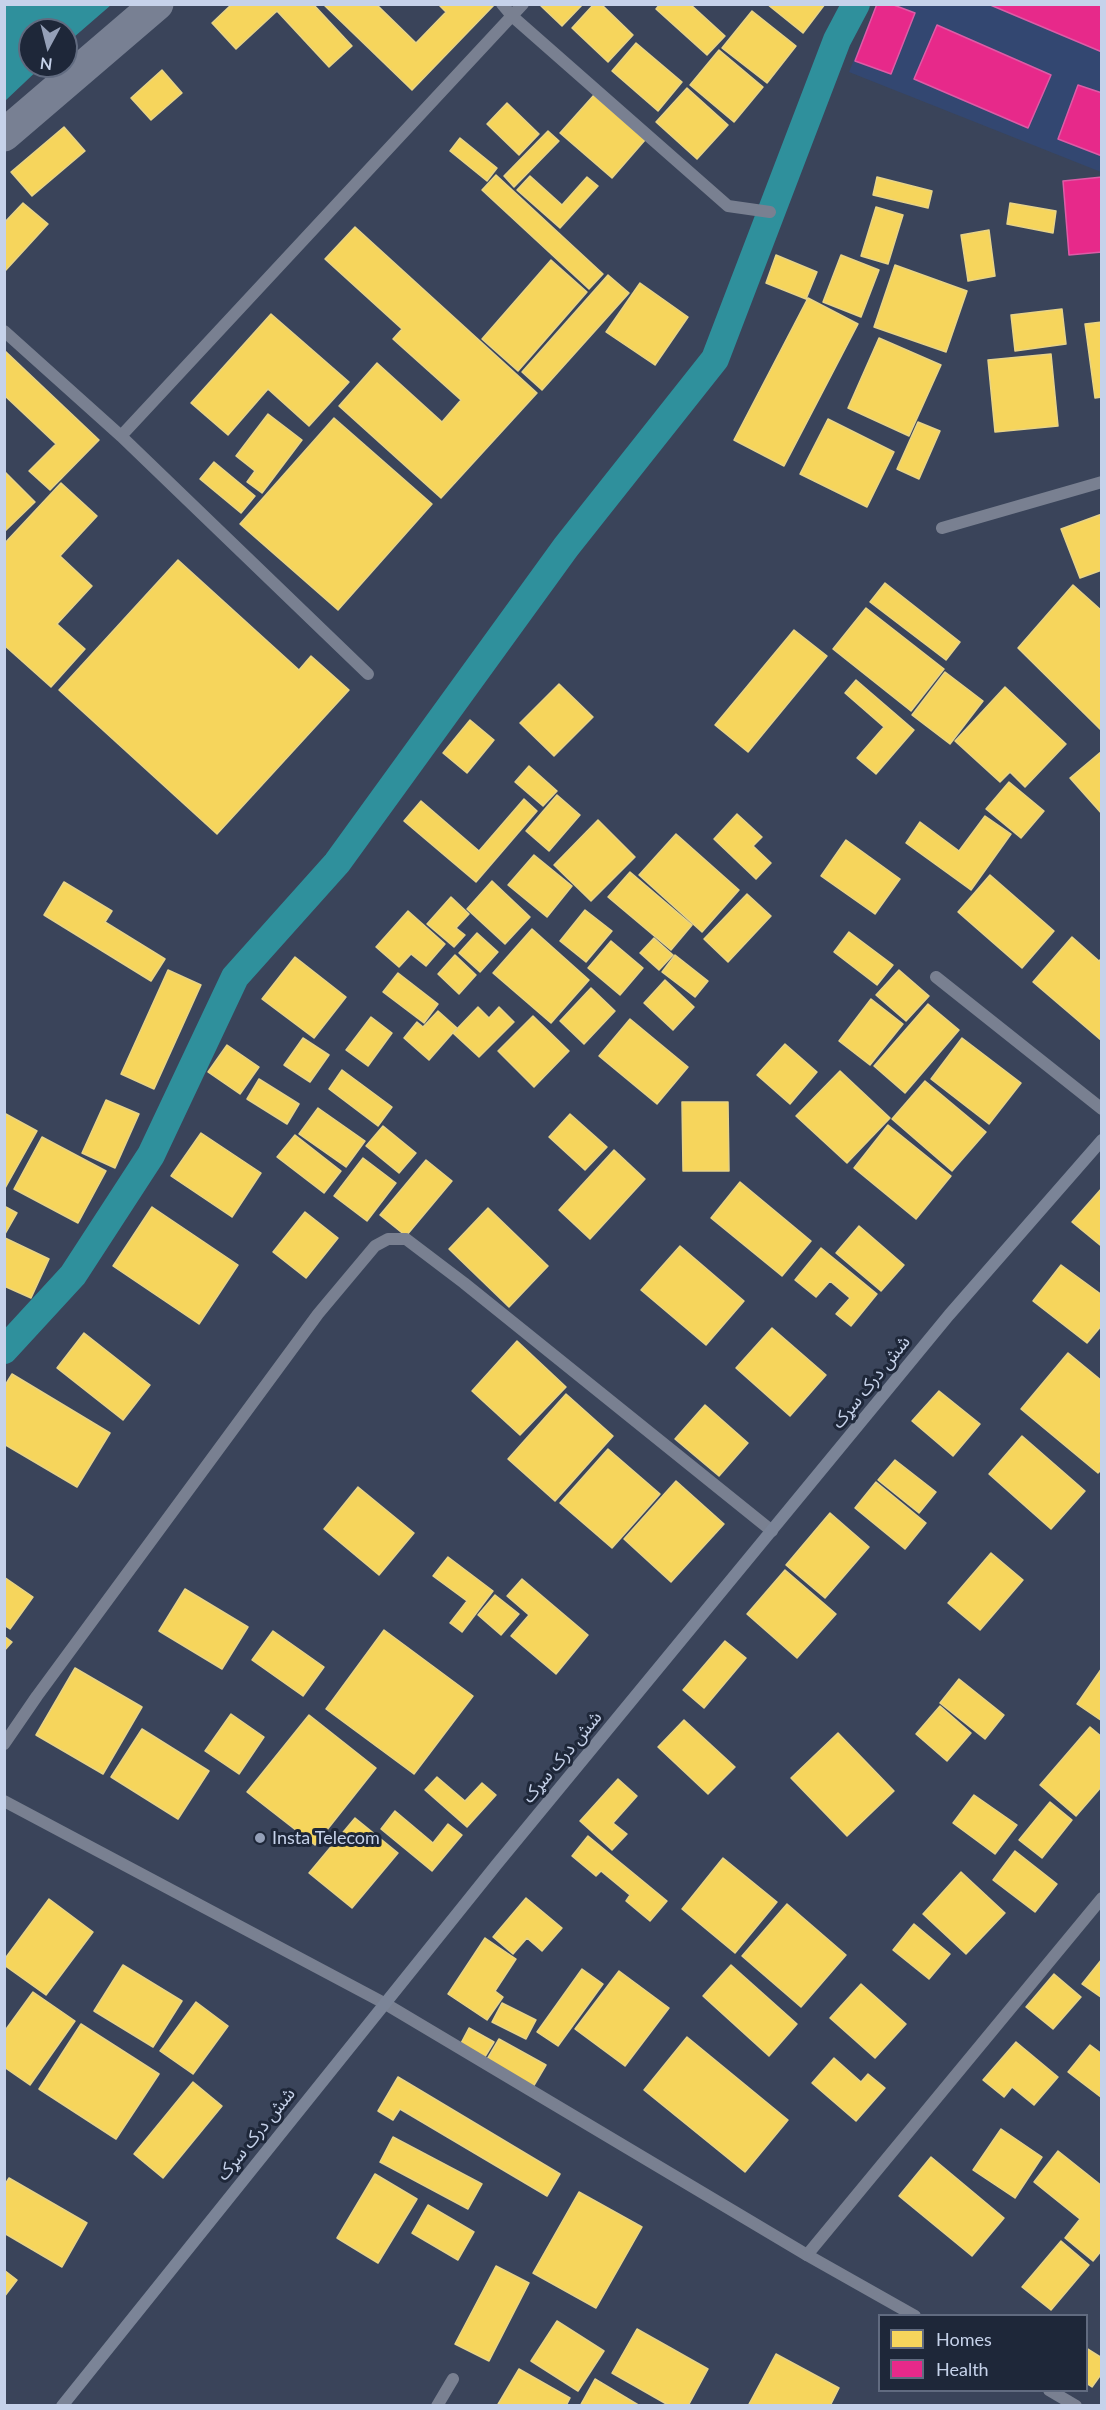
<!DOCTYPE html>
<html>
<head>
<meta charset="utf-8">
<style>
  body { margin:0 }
  #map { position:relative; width:1106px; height:2410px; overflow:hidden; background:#3a445a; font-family:Lato,sans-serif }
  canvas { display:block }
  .frame { position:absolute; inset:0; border:6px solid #c6d2ea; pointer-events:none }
  .legend { position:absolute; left:878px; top:2314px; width:210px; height:78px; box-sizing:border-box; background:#1e2739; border:2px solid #616b80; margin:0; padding:8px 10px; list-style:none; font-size:18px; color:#c6d2ea }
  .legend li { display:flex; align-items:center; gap:12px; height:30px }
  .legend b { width:30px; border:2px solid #616b80 }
  .north { position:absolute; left:18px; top:18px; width:60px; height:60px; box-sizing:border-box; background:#1e2739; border:2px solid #616b80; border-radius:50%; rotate:187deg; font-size:16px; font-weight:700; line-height:24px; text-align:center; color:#c6d2ea }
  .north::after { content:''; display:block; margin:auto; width:21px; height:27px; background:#95a0b8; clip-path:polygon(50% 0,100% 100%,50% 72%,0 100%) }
</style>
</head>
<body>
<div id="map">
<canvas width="1106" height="2410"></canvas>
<div class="frame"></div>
<ul class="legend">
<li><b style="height:16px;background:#f6d55c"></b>Homes</li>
<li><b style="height:16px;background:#e7298a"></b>Health</li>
</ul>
<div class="north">N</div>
</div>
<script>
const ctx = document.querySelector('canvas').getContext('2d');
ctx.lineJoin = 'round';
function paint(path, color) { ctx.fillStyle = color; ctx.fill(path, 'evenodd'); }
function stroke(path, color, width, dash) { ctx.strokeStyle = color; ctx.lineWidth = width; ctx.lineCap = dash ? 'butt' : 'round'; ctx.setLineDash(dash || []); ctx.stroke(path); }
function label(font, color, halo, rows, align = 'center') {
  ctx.font = font + ' Lato,"Noto Sans Arabic",sans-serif'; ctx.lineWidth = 6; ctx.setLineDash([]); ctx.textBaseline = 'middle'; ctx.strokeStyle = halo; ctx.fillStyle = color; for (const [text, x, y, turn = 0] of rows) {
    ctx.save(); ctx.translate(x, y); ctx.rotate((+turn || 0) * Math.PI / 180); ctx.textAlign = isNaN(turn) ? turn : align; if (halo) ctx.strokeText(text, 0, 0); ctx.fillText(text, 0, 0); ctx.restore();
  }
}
paint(new Path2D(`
  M876 5H1101V172L849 72Z`), '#334771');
paint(new Path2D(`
  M5 4H110L111 5 66 44V30H30V66H42L5 101Z`), '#2f909c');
const homes = new Path2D(`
  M232 4H313L352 46 329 67 277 11 236 49 212 23Z
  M323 4H376L416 43 446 12 438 4H495L412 90Z
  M543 4H583L562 26 541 6Z
  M594 4H601L633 35 608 62 572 28Z
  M660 4H690L725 36 707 55 656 9Z
  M767 4H825L803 33Z
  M752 11 796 46 767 83 722 48Z
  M636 43 682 82 658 111 612 71Z
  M719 50 763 87 734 122 690 85Z
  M162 70 182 93 151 120 131 98Z
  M687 88 728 125 697 159 656 122Z
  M594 95 645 140 612 178 560 133Z
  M507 103 539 134 519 155 487 124Z
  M64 127 85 151 32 196 11 172Z
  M548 131 559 141 514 187 504 176Z
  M460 138 497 168 487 181 450 151Z
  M496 175 603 274 589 289 482 190Z
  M530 176 562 205 587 177 598 186 560 228 517 190Z
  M877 177 932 191 928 208 873 195Z
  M23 203 48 224 5 271 4 223Z
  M1010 203 1056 211 1053 233 1007 224Z
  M876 207 903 215 888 264 861 256Z
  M355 227 537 393 441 498 339 406 377 363 442 422 461 400 393 339 402 329 325 259Z
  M989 230 995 276 968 281 961 235Z
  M776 255 817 272 806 299 766 283Z
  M841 255 879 270 861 317 823 302Z
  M551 260 587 292 518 371 482 339Z
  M895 265 967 291 946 352 874 327Z
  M608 275 629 293 542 390 522 372Z
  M640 283 688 317 655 365 606 332Z
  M808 298 858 324 784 466 734 440Z
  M1062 309 1066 344 1015 351 1011 315Z
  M271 314 349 382 309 426 268 389 228 435 191 403Z
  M1102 322V397L1095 398 1085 324Z
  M879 338 941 365 909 436 848 408Z
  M4 350 99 440 50 490 29 471 56 444 4 395Z
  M1051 354 1058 426 995 432 988 360Z
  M268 414 302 440 262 493 247 482 255 471 236 456Z
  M334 418 432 504 338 610 240 524Z
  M828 419 894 452 867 507 800 474Z
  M918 422 940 431 919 479 897 469Z
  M214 462 255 496 241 513 200 479Z
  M4 471 35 502 4 532Z
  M61 483 97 516 60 556 92 586 57 624 85 649 51 687 4 645V544Z
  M1102 514V570L1080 578 1061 529Z
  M178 560 299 670 311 656 349 690 217 834 59 690Z
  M885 583 960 642 946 660 870 602Z
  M1073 585 1102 611V731L1018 648Z
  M866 608 944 669 911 711 833 649Z
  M794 630 827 656 748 752 715 725Z
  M945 672 983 701 950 744 912 715Z
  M856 680 914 730 876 774 857 758 884 727 845 693Z
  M559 684 593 717 554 756 520 723Z
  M1005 687 1066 744 1025 787 1010 772 1000 782 955 741Z
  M470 720 494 740 467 773 443 753Z
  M1102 751V814L1070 778Z
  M529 766 557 791 543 806 515 782Z
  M1009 782 1044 811 1021 838 986 809Z
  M557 795 580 815 549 851 526 831Z
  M524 799 537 811 476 882 404 821 421 801 479 851Z
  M737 814 762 837 753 846 771 863 756 879 714 839Z
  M985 816 1011 834 971 890 906 843 920 822 959 851Z
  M598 820 635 857 591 901 554 865Z
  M676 834 739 890 702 932 639 875Z
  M846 840 900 879 875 914 821 876Z
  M534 855 572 886 547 917 508 885Z
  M630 872 692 925 671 950 608 897Z
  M990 875 1054 931 1022 968 958 912Z
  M492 881 530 917 505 944 467 909Z
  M64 882 112 911 105 922 165 959 151 981 44 915Z
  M747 894 771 916 728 962 704 939Z
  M451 897 469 914 456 928 465 935 454 947 427 924Z
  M585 910 612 931 586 962 560 941Z
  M408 911 445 944 426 966 411 954 399 967 376 947Z
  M532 929 589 980 551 1023 493 973Z
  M849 932 893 965 877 985 834 952Z
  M477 933 498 952 480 972 459 953Z
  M1072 937 1099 961 1102 958V1041L1033 982Z
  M654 938 673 955 659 970 640 953Z
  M611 941 643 968 620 995 588 968Z
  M455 955 476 975 459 994 438 974Z
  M675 955 708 981 695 997 662 972Z
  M295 957 346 997 314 1038 262 999Z
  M168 970 201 985 154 1089 121 1074Z
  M899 970 929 996 906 1021 876 995Z
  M398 973 438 1004 424 1023 383 992Z
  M665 980 694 1007 673 1030 644 1003Z
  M591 988 615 1011 584 1044 560 1021Z
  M871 999 903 1024 870 1065 839 1041Z
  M928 1004 959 1030 905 1093 874 1066Z
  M478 1007 489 1018 499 1007 514 1022 479 1057 453 1033Z
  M438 1011 457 1028 429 1060 404 1038 417 1022 423 1027Z
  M533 1016 569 1051 534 1087 498 1051Z
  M371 1017 392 1033 368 1066 346 1050Z
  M630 1019 688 1067 657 1104 599 1056Z
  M303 1038 329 1055 310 1082 284 1065Z
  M962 1038 1021 1083 989 1124 931 1079Z
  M785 1044 817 1072 790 1104 757 1075Z
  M227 1045 259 1067 240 1094 208 1072Z
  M342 1070 392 1107 378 1126 329 1089Z
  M840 1071 890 1118 847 1163 796 1116Z
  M259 1079 299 1104 287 1124 247 1099Z
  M925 1081 986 1132 952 1171 892 1119Z
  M106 1100 139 1114 115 1168 82 1153Z
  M682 1102H728L729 1171H683Z
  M318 1108 365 1141 346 1167 299 1134Z
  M4 1113 37 1131 4 1190Z
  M570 1114 607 1147 585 1170 549 1137Z
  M888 1125 951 1176 916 1219 854 1168Z
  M383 1126 416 1153 399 1173 366 1146Z
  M201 1133 261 1173 232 1217 171 1176Z
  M295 1135 341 1171 324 1193 277 1157Z
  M42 1137 106 1171 78 1223 14 1189Z
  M614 1150 645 1179 590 1239 559 1210Z
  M363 1158 396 1183 367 1221 334 1196Z
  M426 1160 452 1181 406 1236 380 1215Z
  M740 1182 811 1241 782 1276 711 1218Z
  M1102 1188V1243L1100 1245 1072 1222Z
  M4 1206 17 1213 5 1234H4Z
  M152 1207 238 1265 199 1324 113 1266Z
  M488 1208 548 1266 509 1307 449 1249Z
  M305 1212 338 1238 306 1278 273 1252Z
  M859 1226 904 1265 881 1291 836 1253Z
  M5 1238 49 1259 31 1298 4 1286Z
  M680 1246 744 1301 706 1345 641 1290Z
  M821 1248 877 1294 851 1326 836 1314 850 1298 830 1281 816 1297 795 1280Z
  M1061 1265 1102 1295V1325L1087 1343 1033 1301Z
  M772 1328 826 1375 790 1416 736 1368Z
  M84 1333 150 1385 123 1420 57 1368Z
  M517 1341 566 1387 520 1435 472 1391Z
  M1068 1353 1102 1381V1469L1098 1473 1021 1409Z
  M12 1374 110 1433 77 1487 4 1444V1387Z
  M939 1391 980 1424 953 1456 912 1421Z
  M566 1394 613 1436 555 1501 508 1459Z
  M705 1405 748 1443 719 1476 675 1439Z
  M1022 1436 1085 1491 1051 1529 989 1474Z
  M608 1449 660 1494 612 1548 560 1503Z
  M895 1460 936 1492 919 1513 878 1480Z
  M676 1481 724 1524 671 1582 624 1539Z
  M876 1482 926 1523 905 1549 855 1508Z
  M358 1487 414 1533 379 1575 324 1529Z
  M830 1513 869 1547 825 1598 786 1565Z
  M991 1553 1023 1580 980 1630 948 1603Z
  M448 1557 493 1591 462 1632 450 1623 467 1601 433 1576Z
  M785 1570 836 1614 797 1658 747 1614Z
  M4 1577 33 1597 10 1629 4 1625Z
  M522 1579 588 1635 556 1674 511 1636 529 1615 507 1596Z
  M185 1589 248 1627 222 1669 159 1631Z
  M495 1595 519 1614 501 1635 478 1615Z
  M384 1630 473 1696 414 1774 326 1709Z
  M273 1631 324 1667 303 1696 252 1660Z
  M4 1636 12 1642 4 1651Z
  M725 1641 746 1658 704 1708 683 1690Z
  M75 1668 142 1707 103 1774 36 1735Z
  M1102 1668V1721L1077 1704Z
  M959 1679 1004 1715 985 1739 940 1703Z
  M940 1706 971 1733 947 1761 916 1734Z
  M231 1714 264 1737 239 1774 205 1751Z
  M309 1715 376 1768 315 1845 247 1792Z
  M684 1720 735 1767 708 1794 658 1747Z
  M1090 1727 1102 1737V1786L1076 1816 1040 1785Z
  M142 1729 209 1771 178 1819 111 1777Z
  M838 1733 894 1791 847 1836 791 1778Z
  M437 1777 465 1801 482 1783 496 1795 467 1827 425 1790Z
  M618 1779 637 1796 613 1823 627 1834 612 1850 580 1821Z
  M974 1795 1017 1825 995 1854 953 1823Z
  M1050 1802 1072 1820 1042 1858 1019 1840Z
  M395 1811 433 1843 448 1824 462 1835 432 1871 381 1829Z
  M355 1818 398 1853 352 1908 309 1873Z
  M588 1836 667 1901 650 1921 626 1901 630 1895 601 1871 596 1876 572 1856Z
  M1015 1851 1057 1884 1035 1912 993 1880Z
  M723 1858 777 1902 735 1953 682 1909Z
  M961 1872 1005 1913 966 1954 923 1914Z
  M526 1898 562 1928 542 1951 527 1938 513 1954 493 1937Z
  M49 1899 93 1932 46 1995 4 1965V1960Z
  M787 1904 846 1955 801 2007 742 1956Z
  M914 1924 950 1954 929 1979 893 1950Z
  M485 1938 516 1959 495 1991 503 1997 487 2020 448 1994Z
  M1102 1959V1998L1082 1984Z
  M123 1965 182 2001 153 2047 94 2011Z
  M731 1965 797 2024 769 2056 703 1996Z
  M582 1969 603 1984 558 2046 537 2032Z
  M619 1971 669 2008 625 2066 575 2029Z
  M1054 1974 1081 1997 1053 2029 1026 2007Z
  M861 1984 906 2024 875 2058 830 2018Z
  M33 1992 75 2021 30 2085 4 2067V2032Z
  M196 2002 228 2026 193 2074 160 2051Z
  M502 2003 536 2020 526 2039 492 2022Z
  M81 2024 159 2074 116 2139 39 2089Z
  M469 2028 494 2042 483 2060 459 2047Z
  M687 2037 788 2120 745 2172 644 2090Z
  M499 2039 546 2065 533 2087 486 2061Z
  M1016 2042 1058 2077 1034 2105 1012 2087 1004 2097 983 2080Z
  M1090 2045 1102 2054V2098L1068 2072Z
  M834 2058 861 2082 868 2074 885 2088 856 2121 812 2083Z
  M398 2077 560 2174 547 2196 400 2109 393 2120 378 2111Z
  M193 2082 222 2106 163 2178 134 2154Z
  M1001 2129 1042 2157 1015 2198 973 2170Z
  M393 2137 482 2184 468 2209 380 2162Z
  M1058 2151 1102 2186V2250L1093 2261 1065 2238 1080 2219 1034 2182Z
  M931 2157 1004 2218 972 2256 899 2196Z
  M375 2174 417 2199 378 2263 337 2238Z
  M9 2178 87 2223 62 2267 4 2233V2186Z
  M579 2192 642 2227 596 2308 533 2273Z
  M428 2205 474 2232 458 2260 412 2233Z
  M1061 2241 1089 2265 1051 2310 1022 2287Z
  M496 2266 529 2283 489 2361 455 2344Z
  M4 2270 17 2280 4 2297Z
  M557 2321 604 2351 578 2391 531 2361Z
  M637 2329 708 2369 688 2406H670L612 2373Z
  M1086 2348 1102 2358V2373L1092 2387 1086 2383Z
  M776 2354 839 2388 830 2406H748Z
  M519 2369 570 2398 566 2406H497Z
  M595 2379 640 2406H580Z`);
paint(homes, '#f6d55c');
stroke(homes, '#e8d487', 1.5);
const health = new Path2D(`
  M877 4H891L915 13 891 74 855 61Z
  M988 4H1102V52Z
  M937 25 1051 75 1028 128 914 79Z
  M1078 85 1102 93V156L1058 139Z
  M1102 177V252L1069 255 1063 181Z`);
paint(health, '#e7298a');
stroke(health, '#dd5ca7', 1.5);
stroke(new Path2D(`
  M4 1350 73 1275 151 1155 235 977 337 863 566 547 715 359 837 40 856 4`), '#2f909c', 28);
stroke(new Path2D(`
  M437 2406 453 2379`), '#798091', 12);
stroke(new Path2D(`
  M502 4 512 16 728 206 770 212
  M4 331 121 436 368 674
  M121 436 523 4
  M942 528 1102 482
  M936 977 1102 1109
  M4 1744 37 1696 318 1314 375 1246 388 1239H406L464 1283 772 1531
  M4 1801 384 2003
  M807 2255 1102 1898`), '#798091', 12);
stroke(new Path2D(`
  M384 2003 807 2255 915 2316
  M1049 2390 1076 2406`), '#798091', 12);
stroke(new Path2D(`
  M62 2406 497 1864 949 1315 1102 1140`), '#7b8497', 12);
stroke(new Path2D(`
  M4 135 157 4`), '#788093', 33);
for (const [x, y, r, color] of [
  [260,1838,6,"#95a0b8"]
]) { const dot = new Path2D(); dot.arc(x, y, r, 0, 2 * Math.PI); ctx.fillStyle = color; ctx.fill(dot); stroke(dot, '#1e2739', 2); }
label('18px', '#c6d2ea', '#1e2739', [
  ["شش درک سړک",871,1382,-51],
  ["شش درک سړک",562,1757,-50],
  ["شش درک سړک",256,2134,-51]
]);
label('18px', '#c6d2ea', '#1e2739', [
  ["Insta Telecom",272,1838]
], 'left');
</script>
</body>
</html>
